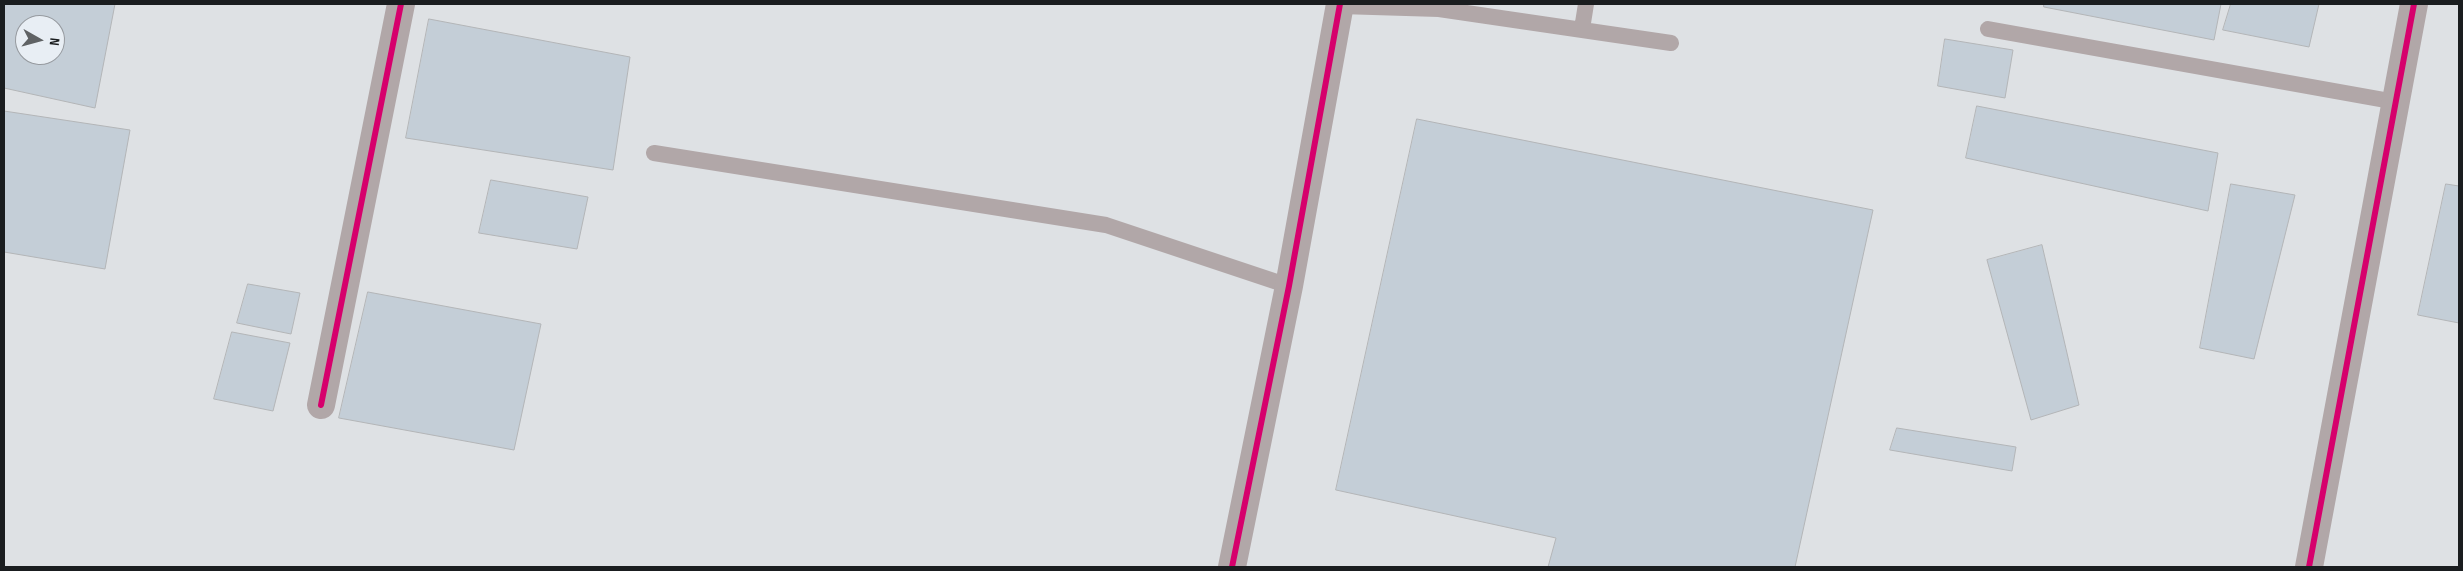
<!DOCTYPE html>
<html>
<head>
<meta charset="utf-8">
<style>
  body { margin:0 }
  #map { position:relative; width:2463px; height:571px; overflow:hidden; background:#dee1e4; font-family:"Sofia Sans Condensed",sans-serif }
  canvas { display:block }
  .frame { position:absolute; inset:0; border:5px solid #1a1d1f; pointer-events:none }
  .north { position:absolute; left:15px; top:15px; width:50px; height:50px; box-sizing:border-box; background:#e8eef4; border:1px solid #969a9f; border-radius:50%; rotate:97deg; font-size:14px; font-weight:700; line-height:20px; text-align:center; color:#1a1d1f }
  .north::after { content:''; display:block; margin:auto; width:18px; height:22px; background:#5f6264; clip-path:polygon(50% 0,100% 100%,50% 72%,0 100%) }
</style>
</head>
<body>
<div id="map">
<canvas width="2463" height="571"></canvas>
<div class="frame"></div>
<div class="north">N</div>
</div>
<script>
const ctx = document.querySelector('canvas').getContext('2d');
ctx.lineJoin = 'round';
function paint(path, color) { ctx.fillStyle = color; ctx.fill(path, 'evenodd'); }
function stroke(path, color, width, dash) { ctx.strokeStyle = color; ctx.lineWidth = width; ctx.lineCap = dash ? 'butt' : 'round'; ctx.setLineDash(dash || []); ctx.stroke(path); }
const building = new Path2D(`
  M4 4H115L95 108 4 88ZM25 25H55V55H25Z
  M2044 4H2221L2214 40 2044 7Z
  M2231 4H2319L2309 47 2223 30Z
  M429 19 630 57 613 170 406 138Z
  M1945 39 2013 50 2005 98 1938 86Z
  M1977 106 2218 153 2208 211 1966 158Z
  M4 111 130 130 105 269 4 252Z
  M1417 119 1873 210 1795 567H1548L1556 538 1336 490Z
  M491 180 588 197 577 249 479 233Z
  M2231 184 2295 195 2254 359 2200 348Z
  M2446 184 2459 186V323L2418 315Z
  M2042 245 2079 405 2031 420 1987 260Z
  M248 284 300 293 291 334 237 323Z
  M368 292 541 324 514 450 339 418Z
  M232 332 290 343 273 411 214 399Z
  M1897 428 2016 447 2012 471 1890 450Z`);
paint(building, '#c4ced7');
stroke(building, '#b3b5b7', 1);
stroke(new Path2D(`
  M1340 6 1439 9 1671 43
  M1582 29 1586 4
  M1988 29 2396 102
  M654 153 1106 225 1289 286`), '#b1a7a8', 16);
stroke(new Path2D(`
  M321 405 401 4
  M1232 567 1289 286 1340 4
  M2309 567 2414 4`), '#b1a7a8', 28);
stroke(new Path2D(`
  M321 405 401 4
  M1232 567 1289 286 1340 4
  M2309 567 2414 4`), '#d6006c', 6);
</script>
</body>
</html>
